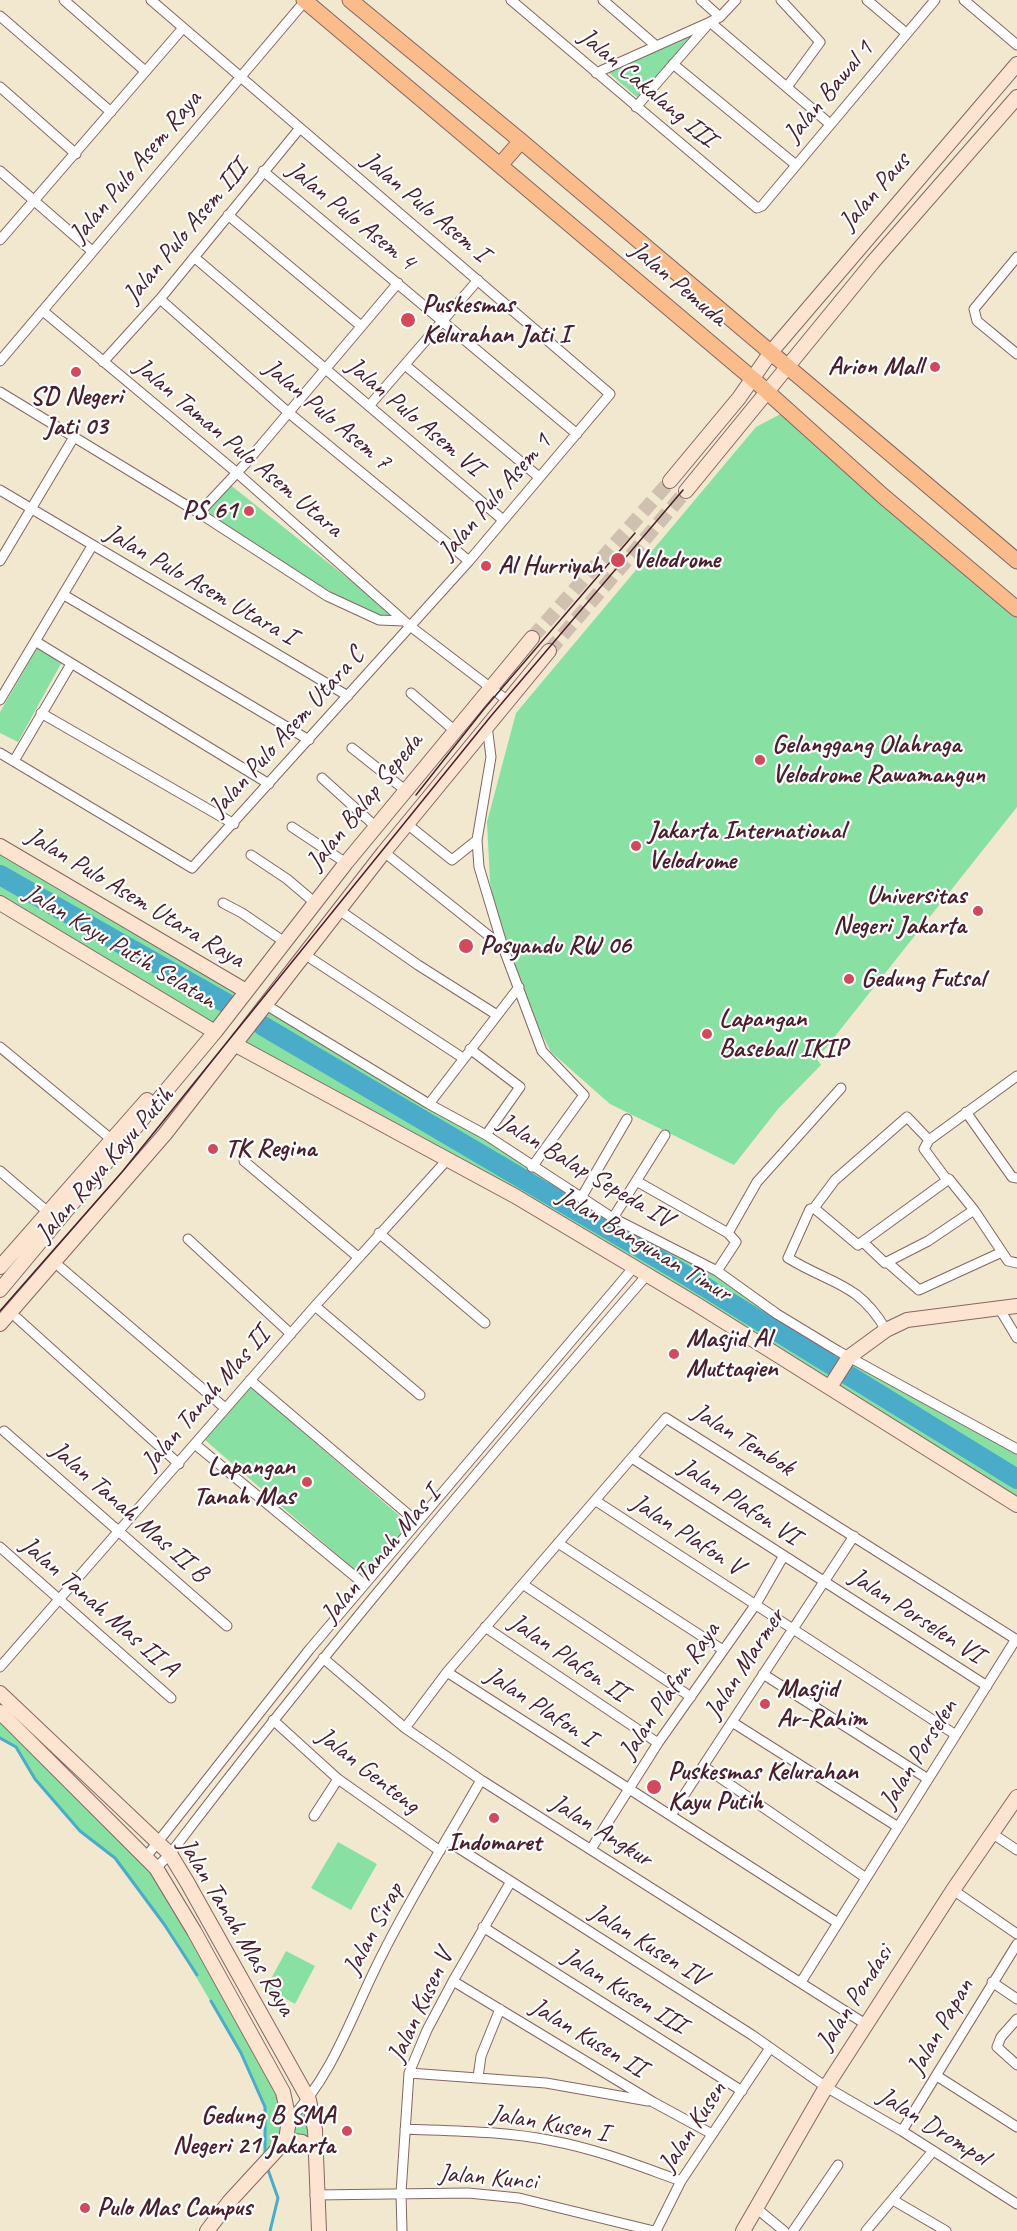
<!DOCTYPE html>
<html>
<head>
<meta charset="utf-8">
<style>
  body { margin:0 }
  canvas { display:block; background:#f2e8d0 }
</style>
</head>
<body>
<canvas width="1017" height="2231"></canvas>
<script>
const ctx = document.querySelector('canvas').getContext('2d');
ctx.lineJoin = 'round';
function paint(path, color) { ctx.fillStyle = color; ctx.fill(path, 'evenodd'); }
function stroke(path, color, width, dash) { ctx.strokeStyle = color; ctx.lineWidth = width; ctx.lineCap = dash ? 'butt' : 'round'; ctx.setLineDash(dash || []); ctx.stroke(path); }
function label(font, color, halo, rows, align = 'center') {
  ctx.font = font + ' Caveat,sans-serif'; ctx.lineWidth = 4.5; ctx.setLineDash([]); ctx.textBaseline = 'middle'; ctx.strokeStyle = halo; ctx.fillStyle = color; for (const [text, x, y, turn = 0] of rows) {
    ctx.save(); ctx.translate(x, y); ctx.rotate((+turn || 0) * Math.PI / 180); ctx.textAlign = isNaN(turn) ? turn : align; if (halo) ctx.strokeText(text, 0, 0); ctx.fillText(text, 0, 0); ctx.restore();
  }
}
paint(new Path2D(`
  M697 29 639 99 608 72Z
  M788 410 1017 609V807L817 1059 821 1065 778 1109 734 1165 610 1104 551 1052 502 957 490 882 487 822 516 713 756 427Z
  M228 483 399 619 375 616 197 518Z
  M39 645 63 660 18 742 0 733V712Z
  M0 846 246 991 215 1032 0 903Z
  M266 1005 581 1198 717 1271 777 1314 1017 1449V1505L696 1304 236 1045Z
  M251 1387 410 1525 364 1578 205 1440Z
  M0 1713 146 1857 283 2092 289 2120 309 2100 316 2150 294 2139 265 2162V2107L241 2053 176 1943 115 1858 80 1831 35 1779 16 1747 0 1738Z
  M338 1842 377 1864 351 1910 311 1888Z
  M286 1951 315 1966 295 2004 266 1988Z`), '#89e0a3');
stroke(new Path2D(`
  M0 1738 16 1747 35 1779 80 1831 115 1858 164 1924 197 1975
  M211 2001 241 2053 265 2107V2154
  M267 2167 278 2198 270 2231`), '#4aacc9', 3);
stroke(new Path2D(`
  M0 875 226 1003
  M263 1026 674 1268 1017 1479`), '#4aacc9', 20);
stroke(new Path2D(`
  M532 638 670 481
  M549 651 686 491`), '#d0c0af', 14, [14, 7]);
const street = new Path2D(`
  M64 0 145 71
  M511 0 757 208 762 206 935 0
  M603 0 655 45
  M701 0 720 17
  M781 0 820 42 787 87
  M867 0 906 33
  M964 0 1017 45
  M0 16 111 112
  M673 64 796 165
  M596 73 710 22 830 124
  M0 87 76 154
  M636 107 710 22 720 17 736 0
  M0 171 92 251
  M263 171 577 434
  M228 215 361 326
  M0 240 183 28
  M194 257 503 520
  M1017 257 974 309 977 321 1017 354
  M160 299 289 413 469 561
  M43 311 236 472 410 626 508 701
  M0 361 305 1
  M103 362 160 299 300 128
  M405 365 539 477
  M0 392 199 513 327 596 379 620 404 621
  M369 406 478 280
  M0 490 348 696
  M199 513 246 463 398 283
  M0 561 74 437
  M64 595 309 740
  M35 641 269 784
  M411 693 455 731
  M0 700 92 546
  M41 713 234 824
  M487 726 491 757 477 840 479 867 503 947 542 1051 584 1095 532 1167
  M352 748 405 790
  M0 753 192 868 469 561 610 394 151 0
  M14 761 71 664
  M322 778 375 826
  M407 824 452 860 477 840
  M292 827 346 863
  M384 852 503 947
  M251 855 287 879 314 902
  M223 903 242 913 283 941
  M339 910 418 965 497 1015
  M304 954 463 1058
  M266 1005 429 1104 486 1135 613 1218 717 1271 777 1314 838 1351 1017 1449
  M0 1047 111 1139
  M470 1049 520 1087 486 1135
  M429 1104 519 987
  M966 1112 1012 1177 1017 1178
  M929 1140 1017 1076
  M244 1161 358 1257
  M0 1171 49 1213
  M638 1182 728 1233
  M581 1198 627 1119
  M814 1208 835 1180 907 1117 929 1140 924 1149 947 1180
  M613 1218 665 1135
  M379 1233 485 1323
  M188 1239 291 1334
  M863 1242 885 1263 928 1241 974 1210
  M887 1262 919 1290 1002 1252
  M60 1267 225 1408
  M717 1271 736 1242 728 1233 757 1182 841 1088
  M315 1306 420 1395
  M999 1308 1017 1338
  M17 1318 179 1464
  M886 1330C858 1282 832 1285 788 1258L810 1209 814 1208 858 1245 949 1179 974 1210 1008 1261 1017 1263
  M250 1380 417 1522
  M4 1431 227 1626
  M196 1445 364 1584
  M632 1458 987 1686
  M596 1501 956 1735
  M558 1543 723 1650
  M0 1547 171 1698
  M524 1585 691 1697
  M485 1627 658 1743
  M323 1658 405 1728 481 1780 867 2025
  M0 1667 315 1306 447 1160
  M447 1672 838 1923
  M763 1674 928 1779
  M273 1720 338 1779 440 1851
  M732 1722 898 1827
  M405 1728 447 1672 666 1418 1017 1640
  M703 1766 866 1878
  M671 1815 854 1536
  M314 1816 338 1779
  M993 1834 1017 1850
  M446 1840 752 2035 826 2087 902 2131 1017 2204
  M591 1849 658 1743 756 1604 783 1557
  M146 1857 309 1650 634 1267
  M156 1868 170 1854C321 1655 483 1464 647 1275
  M953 1890 1017 1934
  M483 1927 742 2091
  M453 1981 653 2102 712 2134
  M801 1982 1016 1639
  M992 1982 1017 1999
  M1017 2019 1001 2037 997 2047 1017 2065
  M409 2073 546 2083 648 2101
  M937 2076 1017 2127
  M478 2077 481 2056 500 2009
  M289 2120C334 2075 353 2011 382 1955 412 1895 448 1838 481 1780
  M405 2129C454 2131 504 2131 553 2141 597 2149 639 2166 681 2181
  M902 2131 1017 1944
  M315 2195 468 2193 519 2198 654 2231
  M893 2200 946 2231
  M756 2208 784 2231
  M402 2231 401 2193 409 2073 427 2030 453 1981 510 1883
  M656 2231 681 2181 770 2048
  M793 2231 838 2165
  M866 2231 933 2151`);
const secondary = new Path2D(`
  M670 481 739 398 771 352 1017 64
  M686 491 873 262 1017 97
  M0 846 246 991
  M0 903 215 1032
  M236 1045 515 1196 696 1304 1017 1505
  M0 1267 147 1100
  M0 1290 215 1032 346 863 532 638
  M0 1324 165 1134 384 852 549 651
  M830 1387 849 1357 886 1330 907 1320 1017 1306
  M0 1693 170 1854 187 1882 309 2100 315 2130 319 2231
  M0 1712 156 1868 194 1931 283 2092 289 2120 286 2140 229 2202 207 2231
  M286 2140 302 2142 316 2150
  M743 2231 826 2087 953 1890 1017 1797`);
const primary = new Path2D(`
  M304 0 753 379 883 496 1017 609
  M350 0 521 141 1017 561
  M501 164 521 141`);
stroke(street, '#856565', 11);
stroke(secondary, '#856565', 16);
stroke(primary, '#856565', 17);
stroke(street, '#fff', 9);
stroke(secondary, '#fde4d0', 14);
stroke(primary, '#f9bc8a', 15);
stroke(new Path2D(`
  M416 795 484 709 635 533
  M0 1311 122 1172 491 716 683 490`), '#4a1f2b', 1.5);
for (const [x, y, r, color] of [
  [408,320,8,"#d1495b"],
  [935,367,6,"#d1495b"],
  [76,372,6,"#d1495b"],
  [249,511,6,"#d1495b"],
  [618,560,8,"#d1495b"],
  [486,566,6,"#d1495b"],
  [760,760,6,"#d1495b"],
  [636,846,6,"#d1495b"],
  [978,911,6,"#d1495b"],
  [466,946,8,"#d1495b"],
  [849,979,6,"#d1495b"],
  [707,1034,6,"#d1495b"],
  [213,1149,6,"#d1495b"],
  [674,1354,6,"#d1495b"],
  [307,1482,6,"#d1495b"],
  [765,1704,6,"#d1495b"],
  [654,1787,8,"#d1495b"],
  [494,1818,6,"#d1495b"],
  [347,2131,6,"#d1495b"],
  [85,2208,6,"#d1495b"]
]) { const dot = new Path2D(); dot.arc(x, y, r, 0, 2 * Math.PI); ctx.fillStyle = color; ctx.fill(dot); stroke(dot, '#fff', 2); }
label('26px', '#4a1f2b', '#fff', [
  ["Jalan Cakalang III",647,88,40],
  ["Jalan Bawal 1",829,92,-50],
  ["Jalan Pulo Asem Raya",136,167,-50],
  ["Jalan Paus",875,192,-49],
  ["Jalan Pulo Asem I",425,207,40],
  ["Jalan Pulo Asem 4",351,216,39],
  ["Jalan Pulo Asem III",186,232,-50],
  ["Jalan Pemuda",678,284,40],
  ["Jalan Pulo Asem 7",327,415,40],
  ["Jalan Pulo Asem VI",414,417,40],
  ["Jalan Taman Pulo Asem Utara",238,448,40],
  ["Jalan Pulo Asem 1",495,497,-49],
  ["Jalan Pulo Asem Utara I",200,585,30],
  ["Jalan Pulo Asem Utara C",287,732,-48],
  ["Jalan Balap Sepeda",365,802,-51],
  ["Jalan Pulo Asem Utara Raya",135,898,31],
  ["Jalan Kayu Putih Selatan",120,947,31],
  ["Jalan Raya Kayu Putih",105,1165,-49],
  ["Jalan Balap Sepeda IV",585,1171,31],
  ["Jalan Bangunan Timur",644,1245,31],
  ["Jalan Tanah Mas II",206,1399,-49],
  ["Jalan Tembok",743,1440,32],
  ["Jalan Plafon VI",739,1502,33],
  ["Jalan Tanah Mas II B",129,1512,41],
  ["Jalan Plafon V",687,1535,33],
  ["Jalan Tanah Mas I",381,1555,-50],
  ["Jalan Tanah Mas II A",99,1607,41],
  ["Jalan Porselen VI",916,1616,33],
  ["Jalan Plafon II",568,1658,34],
  ["Jalan Marmer",745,1664,-57],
  ["Jalan Plafon Raya",670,1691,-56],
  ["Jalan Plafon I",540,1707,33],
  ["Jalan Porselen",919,1754,-58],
  ["Jalan Genteng",368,1771,38],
  ["Jalan Angkur",601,1831,32],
  ["Jalan Tanah Mas Raya",236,1927,59],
  ["Jalan Sirap",374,1929,-62],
  ["Jalan Kusen IV",648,1945,32],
  ["Jalan Kusen III",624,1991,32],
  ["Jalan Pondasi",855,1998,-57],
  ["Jalan Kusen V",421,2006,-65],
  ["Jalan Papan",941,2027,-60],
  ["Jalan Kusen II",588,2038,31],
  ["Jalan Kusen I",549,2124,10],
  ["Jalan Kusen",693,2127,-57],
  ["Jalan Drompol",933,2127,32],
  ["Jalan Kunci",488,2178,5]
]);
label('bold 26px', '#4a1f2b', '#fff', [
  ["Puskesmas",422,305],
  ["Kelurahan Jati I",422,335],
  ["Arion Mall",923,367,"right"],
  ["SD Negeri",76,397,"center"],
  ["Jati 03",76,427,"center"],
  ["PS 61",237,511,"right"],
  ["Velodrome",632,560],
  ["Al Hurriyah",498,566],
  ["Gelanggang Olahraga",772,745],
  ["Velodrome Rawamangun",772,775],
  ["Jakarta International",648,831],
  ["Velodrome",648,861],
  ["Universitas",966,896,"right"],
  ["Negeri Jakarta",966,926,"right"],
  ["Posyandu RW 06",480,946],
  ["Gedung Futsal",861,979],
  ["Lapangan",719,1019],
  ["Baseball IKIP",719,1049],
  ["TK Regina",225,1149],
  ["Masjid Al",686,1339],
  ["Muttaqien",686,1369],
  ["Lapangan",295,1467,"right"],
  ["Tanah Mas",295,1497,"right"],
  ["Masjid",777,1689],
  ["Ar-Rahim",777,1719],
  ["Puskesmas Kelurahan",668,1772],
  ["Kayu Putih",668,1802],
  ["Indomaret",494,1843,"center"],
  ["Gedung B SMA",335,2116,"right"],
  ["Negeri 21 Jakarta",335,2146,"right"],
  ["Pulo Mas Campus",97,2208]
], 'left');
</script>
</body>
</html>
